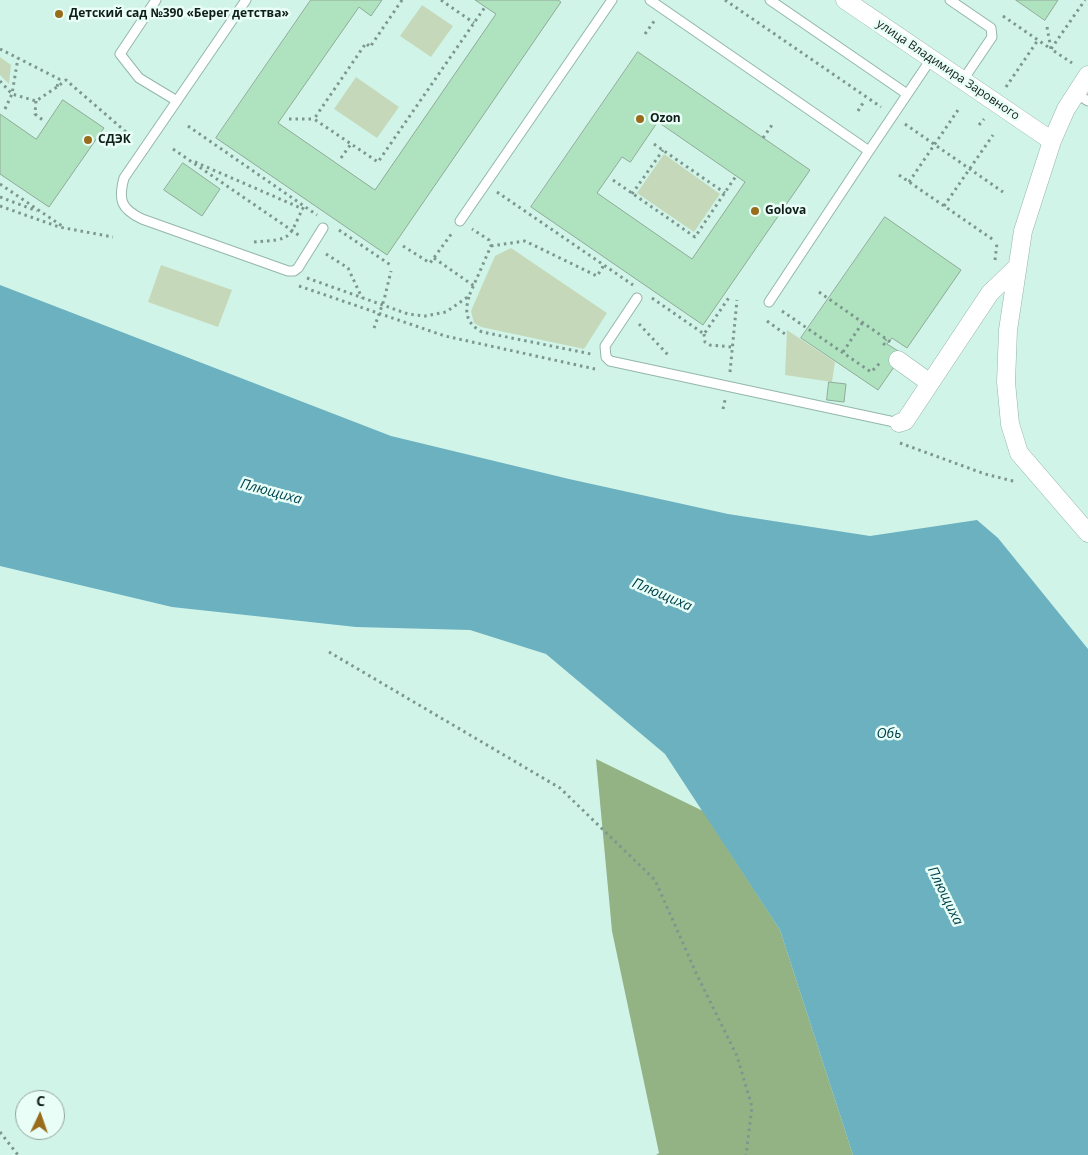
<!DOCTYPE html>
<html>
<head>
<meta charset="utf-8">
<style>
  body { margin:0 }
  #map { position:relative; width:1088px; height:1155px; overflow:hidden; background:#d1f4e9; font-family:"Open Sans",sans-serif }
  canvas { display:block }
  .north { position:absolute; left:15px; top:1090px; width:50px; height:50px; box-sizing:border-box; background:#e9fef7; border:1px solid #92a49e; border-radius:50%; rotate:3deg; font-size:14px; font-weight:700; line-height:20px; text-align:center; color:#101d19 }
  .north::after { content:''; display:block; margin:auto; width:18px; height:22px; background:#996c1b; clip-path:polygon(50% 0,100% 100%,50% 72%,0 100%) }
</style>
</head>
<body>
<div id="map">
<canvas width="1088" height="1155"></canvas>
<div class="north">С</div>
</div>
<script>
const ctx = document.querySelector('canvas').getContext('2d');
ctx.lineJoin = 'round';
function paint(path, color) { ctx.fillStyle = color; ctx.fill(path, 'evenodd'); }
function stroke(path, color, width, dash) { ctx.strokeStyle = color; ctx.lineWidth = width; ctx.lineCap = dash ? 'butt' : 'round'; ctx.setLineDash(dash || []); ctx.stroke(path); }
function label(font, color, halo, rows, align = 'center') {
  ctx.font = font + ' "Open Sans",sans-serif'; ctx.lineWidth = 5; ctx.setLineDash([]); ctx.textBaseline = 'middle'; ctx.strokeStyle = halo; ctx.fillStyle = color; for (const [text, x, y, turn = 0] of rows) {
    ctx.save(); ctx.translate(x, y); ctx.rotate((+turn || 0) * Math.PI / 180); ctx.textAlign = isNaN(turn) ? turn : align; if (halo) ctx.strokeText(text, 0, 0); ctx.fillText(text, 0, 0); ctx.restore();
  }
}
paint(new Path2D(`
  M422 5 453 26 431 57 400 36Z
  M0 57 11 65 9 84 0 75Z
  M356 77 399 107 377 138 334 109Z
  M664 154 720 194 694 232 637 193Z
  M511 248 607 313 584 349 481 327 474 323 471 311 495 256Z
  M161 265 232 290 218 327 148 302Z
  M787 330 835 362 832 382 785 375Z`), '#c5d9ba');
paint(new Path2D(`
  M596 759 703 811 780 930 853 1155H656L659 1153 612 931Z`), '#94b384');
paint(new Path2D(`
  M0 285 391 436 569 479 728 514 870 536 977 520 998 538 1088 649V1155H853L780 930 665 754 546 654 470 630 356 627 172 607 0 566Z`), '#6bb1c0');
const building = new Path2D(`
  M311 0H382L371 16 359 7 278 123 375 190 496 14 475 0H558L561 2 387 255 216 138Z
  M1016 0H1058L1045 20Z
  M638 52 810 170 703 325 531 207ZM658 122 745 182 692 259 597 193 622 157 630 162Z
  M63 100 104 128 49 207 0 174V114L36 139Z
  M183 163 220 189 202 216 164 190Z
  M885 217 961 270 907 348 892 338 887 344 903 354 878 390 801 338Z
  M829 382 846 384 844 402 827 400Z`);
paint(building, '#afe3bf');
stroke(building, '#8faa97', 1);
const lane = new Path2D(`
  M156 0 120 54 139 78 177 101
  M246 0 124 178C118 200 121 209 142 219L288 271H294L298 268 323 228
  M650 0 869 151 931 59
  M770 0 907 94
  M950 0 991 28 992 37 963 80
  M1075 93 1088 101
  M460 221 612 0
  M637 298 605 346 606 357 610 361 899 423
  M769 302 869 151`);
const street = new Path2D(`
  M845 0 1052 141
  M1088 75 1066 109 1052 141 1023 231 1008 330 1006 382 1010 424 1019 453 1088 533
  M898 360 930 383
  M899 423 905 421 990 293 1016 268`);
stroke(lane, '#94b6ab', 11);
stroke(street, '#94b6ab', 19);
stroke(new Path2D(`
  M402 0 370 47 366 43 314 119 378 162 485 7
  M441 0 474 23
  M725 0 881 107
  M1003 16 1051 49 1085 0
  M1047 27 1051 49 1072 63
  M645 34 655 20
  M0 49 59 79 57 87 66 80 133 138
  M0 81 12 94 36 101 57 87
  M1006 87 1038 40
  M36 101 35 114 44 121
  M5 109 12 94 18 58
  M858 111 863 103
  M289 119H314
  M905 124 1003 192
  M979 125 984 119
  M188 126 317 215
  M763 138 774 122
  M654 144 725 193
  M173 149 300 236
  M341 158 351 144
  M195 162 303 209
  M899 175 995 241
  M613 180 695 237 736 176
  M909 182 958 110
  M0 184 62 226
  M497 192 633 285
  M632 194 663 150
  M0 197 37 211
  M0 206 59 227 113 237
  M944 206 993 135
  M339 230 392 266
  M254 242C294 239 287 240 304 206
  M403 246 430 263 452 233
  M491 246 525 241 597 276 604 265
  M326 254 348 268 362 298
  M434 258 474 286
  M995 260 997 243
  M307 278 408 314 425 316 446 312 469 296 491 246 489 240 472 229
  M299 286 445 336 595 369
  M819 292 892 343
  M469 297C464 313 467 324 482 332L591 354
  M652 298 704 334 730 296
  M782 311 871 372 880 363
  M767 321 785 334
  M639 324 670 357
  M374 328 384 300 391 271
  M704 334 705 342 710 345 732 347
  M885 345 883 343 886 339
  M843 352 863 322
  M730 372 737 300
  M723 409 725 400
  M900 443 985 474 1017 482
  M329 652 560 788 655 880 697 975 737 1056 752 1107 746 1155
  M0 1132 18 1155`), '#7d978f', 3, [2.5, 4]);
stroke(lane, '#fff', 9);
stroke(street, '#fff', 18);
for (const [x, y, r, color] of [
  [59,14,5,"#996c1b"],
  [640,119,5,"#996c1b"],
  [88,140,5,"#996c1b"],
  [755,211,5,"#996c1b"]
]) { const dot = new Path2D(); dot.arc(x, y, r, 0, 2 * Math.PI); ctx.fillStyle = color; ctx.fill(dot); stroke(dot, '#e9fef7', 2); }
label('bold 12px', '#101d19', '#e9fef7', [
  ["Детский сад №390 «Берег детства»",69,14],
  ["Ozon",650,119],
  ["СДЭК",98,140],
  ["Golova",765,211]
], 'left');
label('12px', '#101d19', '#e9fef7', [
  ["улица Владимира Заровного",948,70,34]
]);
label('italic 14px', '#00424d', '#e9fef7', [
  ["Плющиха",271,492,15],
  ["Плющиха",662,595,23],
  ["Обь",889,734],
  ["Плющиха",945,896,64]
]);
</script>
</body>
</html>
